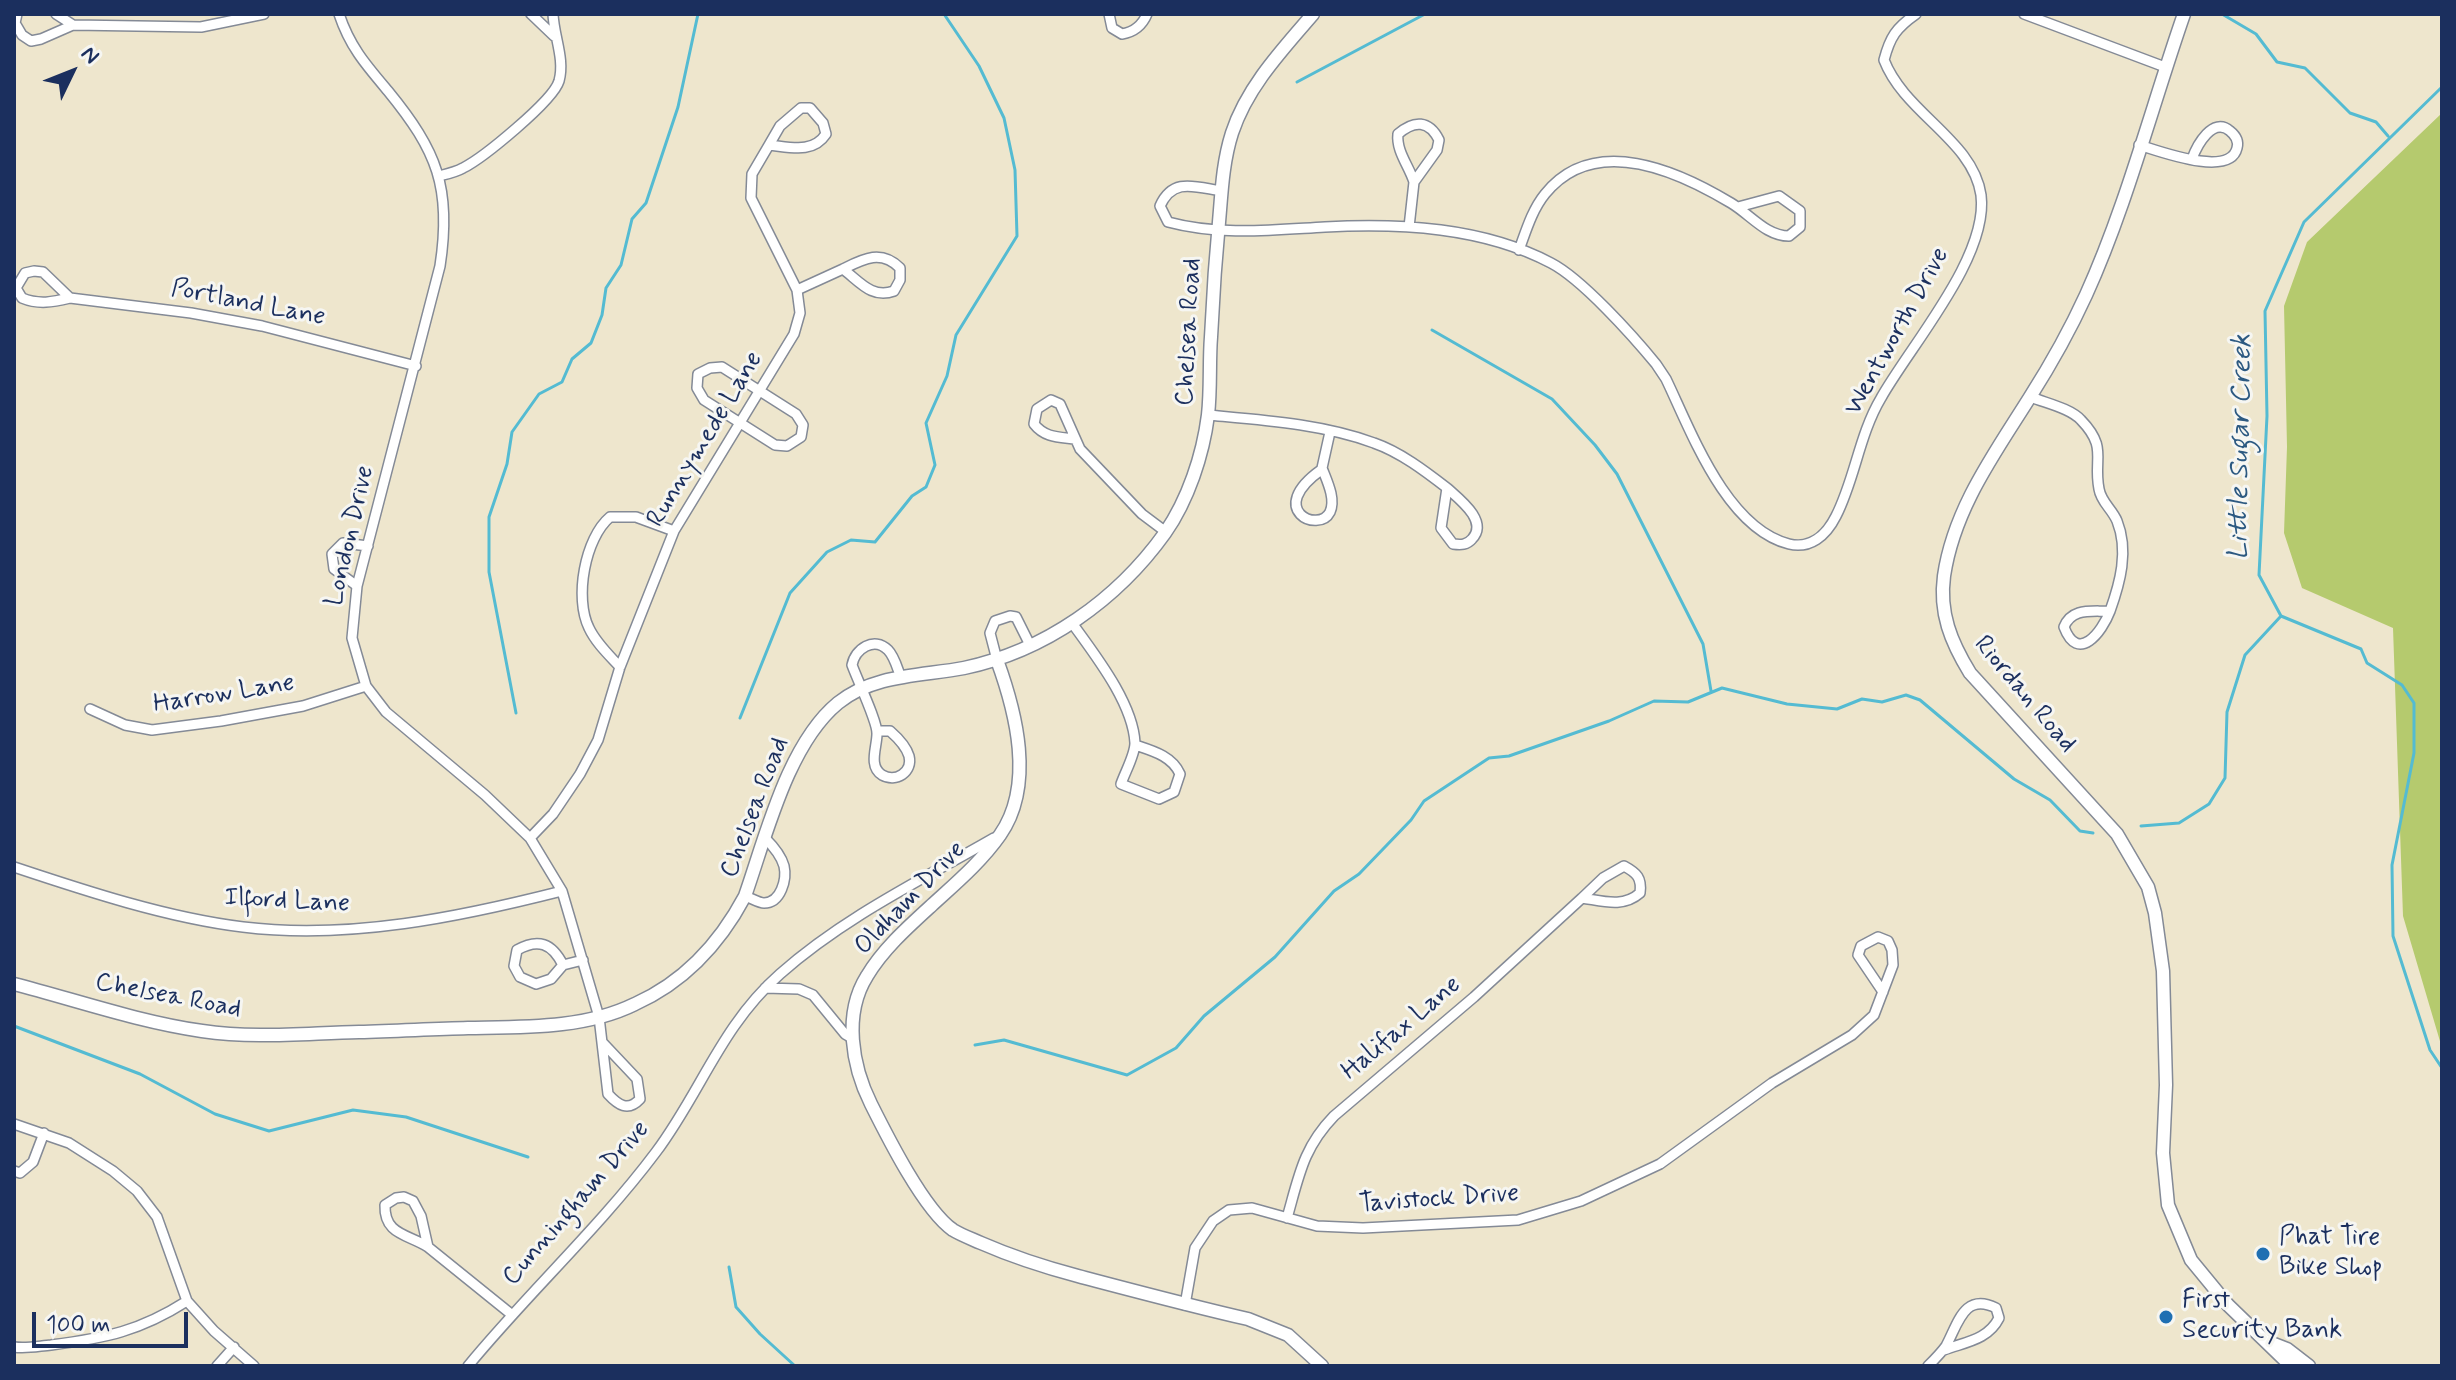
<!DOCTYPE html>
<html>
<head>
<meta charset="utf-8">
<style>
  body { margin:0 }
  #map { position:relative; width:2456px; height:1380px; overflow:hidden; background:#eee6cd; font-family:Mynerve,sans-serif }
  canvas { display:block }
  .frame { position:absolute; inset:0; border:16px solid #1b2f5e; pointer-events:none }
  .north { position:absolute; left:32px; top:32px; width:80px; height:80px; -webkit-text-stroke:6px #f6f6f2; paint-order:stroke; rotate:47deg; font-size:22px; font-weight:700; line-height:32px; text-align:center; color:#1b2f5e }
  .north::after { content:''; display:block; margin:auto; width:28px; height:36px; background:#1b2f5e; clip-path:polygon(50% 0,100% 100%,50% 72%,0 100%) }
  .scale { position:absolute; left:32px; top:1312px; width:156px; height:36px; box-sizing:border-box; border:4px solid #1b2f5e; border-top:0; padding-left:10px; font-size:24px; line-height:28px; white-space:nowrap; color:#1b2f5e; -webkit-text-stroke:6px #f6f6f2; paint-order:stroke }
</style>
</head>
<body>
<div id="map">
<canvas width="2456" height="1380"></canvas>
<div class="frame"></div>
<div class="north">N</div>
<div class="scale">100 m</div>
</div>
<script>
const ctx = document.querySelector('canvas').getContext('2d');
ctx.lineJoin = 'round';
function paint(path, color) { ctx.fillStyle = color; ctx.fill(path, 'evenodd'); }
function stroke(path, color, width, dash) { ctx.strokeStyle = color; ctx.lineWidth = width; ctx.lineCap = dash ? 'butt' : 'round'; ctx.setLineDash(dash || []); ctx.stroke(path); }
function label(font, color, halo, rows, align = 'center') {
  ctx.font = font + ' Mynerve,sans-serif'; ctx.lineWidth = 6; ctx.setLineDash([]); ctx.textBaseline = 'middle'; ctx.strokeStyle = halo; ctx.fillStyle = color; for (const [text, x, y, turn = 0] of rows) {
    ctx.save(); ctx.translate(x, y); ctx.rotate((+turn || 0) * Math.PI / 180); ctx.textAlign = isNaN(turn) ? turn : align; if (halo) ctx.strokeText(text, 0, 0); ctx.fillText(text, 0, 0); ctx.restore();
  }
}
paint(new Path2D(`
  M2442 113V1048L2403 916 2393 628 2302 588 2284 533 2287 447 2284 306 2307 242Z`), '#b5ca6e');
stroke(new Path2D(`
  M2222 14 2256 34 2277 62 2305 68 2350 113 2376 122 2388 136
  M1297 82 1425 14
  M2442 87 2304 222 2265 311 2267 416 2259 575 2281 616 2361 649 2367 663 2402 685 2414 703V753L2392 865 2393 936 2430 1050 2442 1068
  M1432 330 1552 399 1595 445 1617 474 1703 644 1711 691
  M516 713 489 572V517L507 464 512 432 539 394 562 382 572 359 591 343 602 315 606 288 621 265 632 219 646 203 678 107 698 14
  M740 718 790 593 827 552 851 540 875 542 912 496 926 487 935 465 926 423 947 376 956 335 1017 236 1015 170 1004 118 979 66 944 14
  M2141 826 2179 823 2209 804 2225 778 2227 712 2245 655 2281 616
  M14 1026 140 1074 215 1114 269 1131 353 1110 406 1117 528 1157
  M975 1045 1004 1040 1127 1075 1176 1048 1204 1016 1275 957 1334 891 1359 874 1411 820 1424 801 1489 758 1509 756 1609 721 1654 701 1688 702 1722 688 1787 704 1837 709 1862 699 1882 702 1906 695 1920 700 2014 779 2050 800 2080 831 2093 833
  M729 1267 736 1307 760 1334 795 1366`), '#54bbd2', 3);
const minor = new Path2D(`
  M17 14 15 23 22 35 31 41 41 39 73 25 201 27 264 14
  M56 14 73 25
  M339 14C350 47 366 65 388 91 437 151 452 188 440 266L357 586 352 638 366 686 386 712 485 795 530 838 562 891 599 1017 608 1094C618 1105 628 1112 640 1099L637 1079 603 1043
  M531 14 554 36
  M1109 14 1112 28 1122 34C1134 32 1142 26 1147 14
  M2024 14 2165 67
  M2139 145C2159 151 2230 178 2237 148 2239 141 2235 135 2230 131 2213 116 2197 145 2192 159
  M439 176C447 174 456 172 463 168 483 158 553 101 559 81 565 59 554 37 553 14
  M1222 191C1195 187 1173 177 1160 206L1168 222C1220 236 1272 230 1325 227 1400 223 1483 227 1551 263 1582 279 1633 336 1656 364L1666 379C1691 431 1726 528 1789 544 1810 549 1826 536 1836 516 1855 479 1859 435 1881 398 1910 346 1989 257 1981 195 1973 140 1905 114 1884 60 1890 37 1896 28 1916 14
  M1409 227 1414 182 1437 150 1439 140C1429 120 1414 120 1398 134 1396 151 1409 166 1414 182
  M1519 250C1526 231 1532 210 1545 194 1594 133 1678 171 1731 203 1751 215 1766 236 1789 236L1800 227V211L1779 196 1738 207
  M797 290 843 269C860 282 872 299 894 291L900 280V268C881 249 863 259 843 269
  M70 298C53 302 39 305 22 298L16 288 25 273 34 271 43 272 70 298 191 313 262 326 416 366
  M722 367 796 414 803 425 801 437 787 446 775 445 704 400 697 388 698 374 710 368Z
  M2031 397C2045 403 2070 408 2081 420 2108 448 2093 458 2099 489 2101 502 2112 509 2117 521 2129 551 2120 583 2110 611 2092 612 2072 607 2064 627 2078 664 2102 632 2110 611
  M1208 415C1262 420 1323 424 1374 443 1400 452 1425 471 1447 488L1441 528 1453 544C1461 545 1467 545 1472 539 1489 521 1459 499 1447 488
  M1075 439C1059 437 1045 438 1034 424L1037 409 1051 400 1060 404 1080 449 1142 514 1166 532
  M1322 468C1327 481 1336 499 1330 512 1319 534 1265 510 1321 470L1322 468 1330 432
  M357 586 334 569 332 554 343 543 368 546
  M1072 623C1095 655 1133 703 1135 743 1135 755 1125 772 1121 784L1159 799 1174 792 1180 774C1172 756 1153 751 1135 745
  M997 660 990 633 995 621 1010 616 1016 617 1030 645
  M620 667C609 655 596 643 589 628 574 598 585 538 610 517H636L674 531
  M90 709 125 725 152 730 221 721 303 706 366 686
  M878 731H890C898 738 906 746 909 756 913 772 896 783 882 775 868 766 877 747 877 734 878 723 857 679 852 665 855 649 874 636 888 650 894 656 897 667 900 675
  M530 838 553 814 580 774 598 740 620 667 674 531 794 334 800 313 797 290 751 198 752 174 769 145C790 147 813 154 826 134L823 123 810 108H801L780 126 769 145
  M14 867C86 891 168 918 243 927 349 940 460 917 562 891
  M745 896C751 898 759 903 764 903 781 903 787 879 784 866 781 855 773 846 765 838
  M563 965C552 943 538 938 517 950L514 966 520 977 536 984 551 979 563 965 583 960
  M765 988 799 989 813 995 845 1034 852 1038
  M14 1124 69 1143 113 1171 137 1191 157 1217 187 1301 214 1331 254 1366
  M14 1171 20 1173 33 1162 44 1133
  M1287 1218C1299 1176 1303 1148 1334 1116L1474 997 1582 898C1603 901 1623 908 1640 893 1642 878 1637 873 1624 866L1603 878 1582 898
  M428 1247C408 1234 384 1235 385 1205L396 1198 404 1197 413 1201 421 1216 428 1247 511 1314
  M1185 1305 1195 1248 1213 1221 1229 1210 1252 1208 1317 1226 1363 1228 1518 1220 1581 1201 1660 1164 1772 1083 1852 1035 1874 1015 1893 965 1892 950 1888 941 1878 937 1861 946 1858 955 1883 992
  M14 1347C26 1349 39 1346 51 1345 106 1338 140 1331 187 1301
  M217 1366 234 1347
  M468 1366C528 1293 599 1228 656 1152 701 1092 721 1026 780 974 843 918 921 880 994 838
  M1928 1366C1934 1360 1941 1353 1946 1346 1958 1324 1964 1292 1996 1308L1999 1318C1988 1340 1965 1342 1944 1350`);
const tertiary = new Path2D(`
  M2184 14C2152 106 2126 207 2086 295 2070 330 2051 364 2030 397 1995 453 1954 508 1944 576 1939 613 1951 642 1970 673L2117 834 2148 887 2155 913 2163 971 2166 1085 2163 1153 2168 1205 2191 1260 2228 1305 2291 1366
  M997 660C1016 712 1035 785 1000 835 981 862 956 883 932 905 909 926 883 949 867 976 843 1014 852 1066 871 1104 887 1136 924 1210 953 1230 961 1235 972 1239 981 1243 1013 1257 1044 1267 1078 1276 1135 1291 1191 1306 1248 1319L1288 1335 1322 1366
  M14 984C76 1000 139 1022 202 1031 255 1039 307 1033 359 1032 396 1031 432 1029 468 1028 524 1027 584 1029 635 1004 684 982 720 943 745 896 766 836 788 744 838 703 874 674 922 676 964 668 1045 651 1117 600 1165 533 1188 500 1203 455 1208 415 1211 389 1209 362 1211 337 1213 294 1216 252 1220 210 1222 184 1224 158 1232 133 1247 87 1282 50 1313 14
  M2269 1342 2287 1349 2309 1366`);
stroke(minor, '#848a96', 12);
stroke(tertiary, '#848a96', 15);
stroke(minor, '#fff', 9);
stroke(tertiary, '#fff', 12);
for (const [x, y, r, color] of [
  [2263,1254,8,"#1f6fb2"],
  [2166,1317,8,"#1f6fb2"]
]) { const dot = new Path2D(); dot.arc(x, y, r, 0, 2 * Math.PI); ctx.fillStyle = color; ctx.fill(dot); stroke(dot, '#f6f6f2', 3); }
label('26px', '#1b2f5e', '#f6f6f2', [
  ["Portland Lane",248,304,11],
  ["Chelsea Road",1190,332,-87],
  ["Wentworth Drive",1898,332,-61],
  ["Runnymede Lane",706,440,-59],
  ["London Drive",351,536,-77],
  ["Harrow Lane",224,695,-9],
  ["Riordan Road",2024,695,50],
  ["Chelsea Road",756,808,-69],
  ["Oldham Drive",911,899,-46],
  ["Ilford Lane",287,902,3],
  ["Chelsea Road",168,997,11],
  ["Halifax Lane",1402,1029,-40],
  ["Tavistock Drive",1439,1200,-4],
  ["Cunningham Drive",577,1204,-49]
]);
label('26px', '#1b2f5e', '#f6f6f2', [
  ["Phat Tire",2279,1239],
  ["Bike Shop",2279,1269],
  ["First",2182,1302],
  ["Security Bank",2182,1332]
], 'left');
label('italic 28px', '#2c5981', '#f6f6f2', [
  ["Little Sugar Creek",2242,447,-89]
]);
</script>
</body>
</html>
